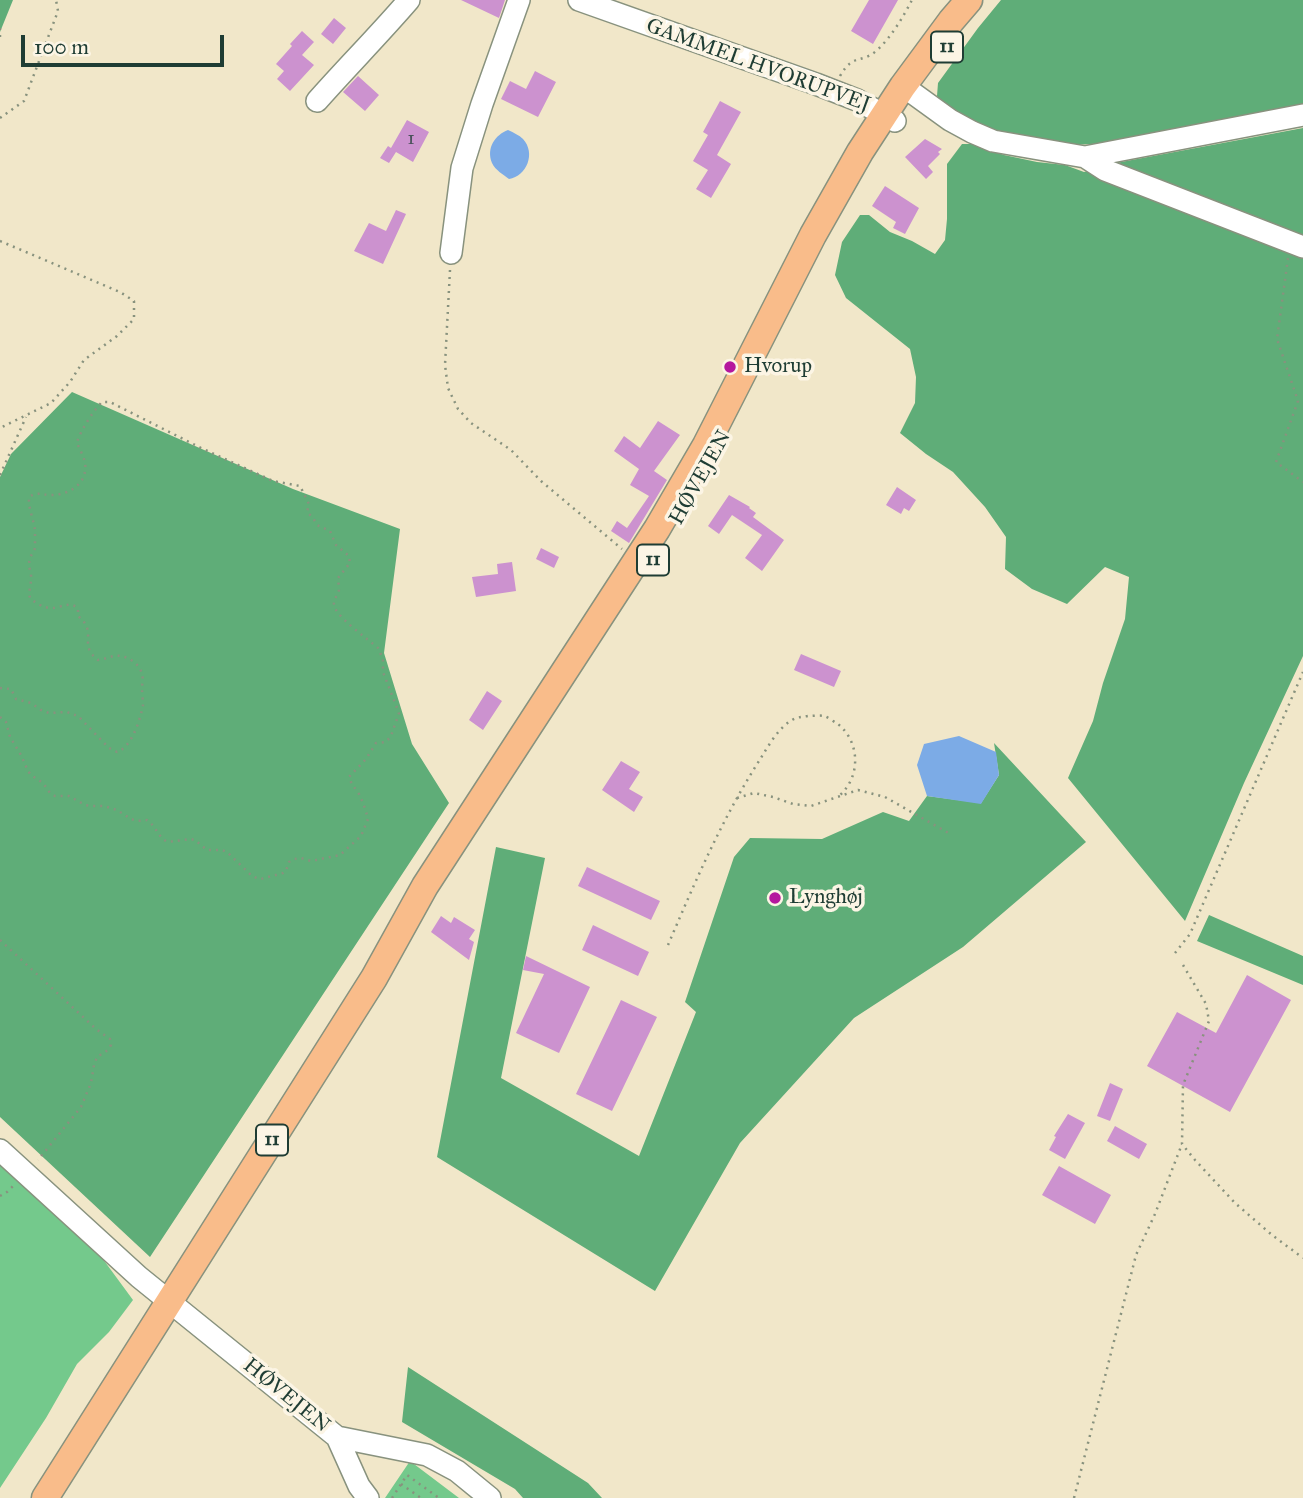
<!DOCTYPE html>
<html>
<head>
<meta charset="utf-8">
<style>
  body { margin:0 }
  #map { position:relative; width:1303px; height:1498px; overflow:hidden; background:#f1e7c9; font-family:"IM FELL Great Primer",serif }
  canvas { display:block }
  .scale { position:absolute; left:21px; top:35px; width:203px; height:32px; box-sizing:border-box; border:4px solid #1f3d34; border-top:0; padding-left:9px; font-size:21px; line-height:24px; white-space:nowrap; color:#1f3d34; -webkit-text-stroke:5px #fcf5e5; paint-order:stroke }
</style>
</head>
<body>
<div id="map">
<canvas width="1303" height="1498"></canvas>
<div class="scale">100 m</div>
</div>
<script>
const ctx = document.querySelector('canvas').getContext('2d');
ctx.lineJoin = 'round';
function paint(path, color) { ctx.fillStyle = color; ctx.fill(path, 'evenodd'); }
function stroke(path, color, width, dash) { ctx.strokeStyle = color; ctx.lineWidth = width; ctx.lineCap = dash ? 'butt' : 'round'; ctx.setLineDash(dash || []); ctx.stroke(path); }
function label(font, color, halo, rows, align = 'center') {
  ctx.font = font + ' "IM FELL Great Primer",serif'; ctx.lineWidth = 7; ctx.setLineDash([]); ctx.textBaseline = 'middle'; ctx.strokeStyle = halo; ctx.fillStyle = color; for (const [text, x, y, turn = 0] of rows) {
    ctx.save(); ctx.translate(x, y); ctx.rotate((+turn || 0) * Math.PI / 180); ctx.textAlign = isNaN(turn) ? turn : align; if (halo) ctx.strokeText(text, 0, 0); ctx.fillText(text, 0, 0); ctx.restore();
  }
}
paint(new Path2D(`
  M0 1160 97 1251 133 1300 109 1332 77 1364 46 1418 0 1488Z
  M410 1461 459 1498H385Z`), '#74c98c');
paint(new Path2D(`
  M0 0H13L0 32Z
  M1001 0H1303V107L1111 143 1072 145 1021 140 980 126 953 112 937 96 938 83 978 28Z
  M1303 128V656L1244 783 1185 921 1068 778 1093 721 1103 683 1125 619 1129 577 1105 567 1067 604 1032 589 1005 569 1006 537 985 507 953 472 926 454 900 433 915 403 916 377 910 349 846 298 835 275 842 242 860 215H869L890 232 912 241 935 254 945 240 947 219V164L962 144H976L1004 155 1037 162 1065 165 1084 172 1121 162Z
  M72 392 293 489 400 529 384 653 412 744 449 803 150 1257 0 1117V477L11 454Z
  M994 743 1086 842 963 947 854 1018 740 1143 655 1291 437 1157 496 847 545 858 501 1078 639 1156 696 1012 685 1002 734 857 750 838 822 839 883 812 909 821 927 796 981 803 999 775Z
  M1209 915 1303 956V985L1197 941Z
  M408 1367 588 1483 602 1498H523L515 1489 402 1422Z`), '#5fad78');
paint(new Path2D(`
  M508 130C514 133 519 135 523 139 536 153 527 176 509 179 504 175 495 170 492 163 486 148 495 135 508 130Z
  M959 736 996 752 999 775 981 804 927 796 917 765 924 744Z`), '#7cabe6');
paint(new Path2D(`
  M461 0H505L499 18Z
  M869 0H898L873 44 851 31Z
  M334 18 346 28 333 44 321 34Z
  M302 31 314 42 302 55 314 65 290 91 277 79 284 71 276 64 292 46 290 44Z
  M535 71 556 82 538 117 501 99 510 81 526 89Z
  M358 76 379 95 365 111 343 92Z
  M720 101 741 112 717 155 731 164 711 198 696 189 708 170 693 161 708 135 703 132Z
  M407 120 429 132 413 162 396 152 389 163 380 158 388 146 391 148Z
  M925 139 942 149 938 152 940 154 928 166 933 172 926 179 905 157Z
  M885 186 919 208 905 234 893 228 896 222 872 206Z
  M396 210 406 214 383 264 354 251 369 223 386 231Z
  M658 421 680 435 654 471 667 480 629 543 611 531 617 521 627 528 649 496 630 485 639 469 614 451 624 436 640 448Z
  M897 487 916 500 909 511 904 508 901 514 886 505Z
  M729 495 750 507 749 508 756 513 753 517 784 540 762 571 745 558 762 535 732 515 719 534 708 526Z
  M541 548 559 557 554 568 536 559Z
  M512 562 516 591 476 597 472 577 498 574 497 564Z
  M801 654 841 671 834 687 794 670Z
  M487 691 502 701 483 730 469 720Z
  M621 761 640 772 629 789 643 797 634 812 602 790Z
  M587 867 660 901 651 920 578 886Z
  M441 916 451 923 454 917 475 930 469 939 474 942 469 960 431 932Z
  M593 925 649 952 638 976 582 950Z
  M526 956 590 987 559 1053 516 1033 544 974 523 970Z
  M1247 975 1291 1000 1230 1112 1147 1066 1177 1012 1216 1033Z
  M621 1000 657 1017 612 1111 576 1094Z
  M1110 1083 1123 1089 1110 1121 1097 1116Z
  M1068 1114 1085 1123 1065 1159 1049 1150 1056 1137 1054 1136Z
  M1115 1126 1147 1144 1139 1159 1107 1141Z
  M1059 1166 1111 1195 1095 1224 1042 1195Z`), '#cc92cf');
const minor = new Path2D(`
  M579 0 816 84 857 100 895 121
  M903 86 950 120 972 132 993 141 1085 157 1303 115
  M317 101C347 67 379 35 409 0
  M1085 157 1105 170 1303 247
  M451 253 462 168 482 104 519 0
  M0 1150 139 1277 337 1437 427 1455 457 1471 490 1498
  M337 1437 359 1486 368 1498`);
const major = new Path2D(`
  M45 1498 374 978 425 886 657 529 706 445 813 235 860 152 903 86 951 21 969 0`);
stroke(minor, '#88927e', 24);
stroke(major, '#88927e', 29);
stroke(new Path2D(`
  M0 28V41
  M840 76C853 53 861 64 876 51 891 38 903 17 912 0
  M0 118 24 101 58 11 56 0
  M0 241 120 292 134 301V319L117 336 84 360 70 382 51 403 0 428
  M1288 258 1277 339 1298 401 1276 462 1303 482
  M450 270 445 365 448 388 458 409 471 423 511 450 541 481 622 549
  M0 475 26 417
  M0 688 11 689 16 699 31 703 41 710 49 713 67 712 78 716 109 748 117 752C132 747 140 720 143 705 143 700 142 693 142 688 142 683 144 677 141 671 139 665 131 659 125 657 115 653 108 659 98 660 77 644 99 633 78 616V608C63 597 55 620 30 598 28 590 32 583 31 575 30 569 28 565 30 558 31 555 34 552 35 548 35 547 35 532 35 531 34 520 28 508 29 497 38 491 42 495 51 495 69 495 88 484 85 463 84 456 79 449 77 442 81 430 93 411 102 402H110L201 448 273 481 300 486 309 504 307 512 313 518 317 525 330 531 336 545 349 556 350 563 338 578C338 581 339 585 339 589 339 595 333 598 334 605 336 617 368 639 378 648L383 659V672L399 713 391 736 386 742 376 743 366 759 349 777C351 784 355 788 359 794 363 802 366 811 368 819L361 836 340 855 311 861 301 858 294 859 289 862 286 871 283 873 261 879 257 878 252 876 227 852 222 850H207L195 840 190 839 168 842C158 838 157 827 147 820L137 821 131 819 117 810 104 806H93L85 805 69 796H55L50 793 43 783 31 775 28 771 21 755 10 737 6 722 0 717
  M737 798 754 793 773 797 793 804 811 806 858 790 885 797 952 835
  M0 940 96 1029 110 1039 111 1045 108 1050 97 1057 94 1065 91 1083 81 1107 38 1160
  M668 945C695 882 722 819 759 761 768 747 777 729 792 720 797 717 802 717 808 716 813 716 820 715 824 716 828 717 834 722 838 724 860 742 861 776 840 795
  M1175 953 1190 934 1303 672
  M1183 965 1206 1004 1209 1021 1183 1085 1182 1144 1195 1160 1235 1203 1272 1235 1303 1258
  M0 1196 7 1192 14 1185
  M401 1484 421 1498
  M392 1498 407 1475 439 1498
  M1074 1498 1136 1255 1155 1214 1182 1144`), '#88927e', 2.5, [2, 5]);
stroke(minor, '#fff', 21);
stroke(major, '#f9bc8a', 26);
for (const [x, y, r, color] of [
  [730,367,7,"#b5179e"],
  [775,898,7,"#b5179e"]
]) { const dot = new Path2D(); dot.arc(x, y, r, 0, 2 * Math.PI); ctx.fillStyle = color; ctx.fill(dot); stroke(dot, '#fcf5e5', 2.5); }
label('18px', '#4a525b', null, [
  ["1",411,140]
]);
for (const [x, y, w] of [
  [947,47,32],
  [653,560,32],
  [272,1140,32]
]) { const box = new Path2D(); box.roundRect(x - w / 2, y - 15.5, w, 31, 5); ctx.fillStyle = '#fcf5e5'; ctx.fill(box); stroke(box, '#1f3d34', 2); }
label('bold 19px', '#1f3d34', null, [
  ["11",947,47],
  ["11",653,560],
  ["11",272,1140]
]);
label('21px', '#1f3d34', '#fcf5e5', [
  ["GAMMEL HVORUPVEJ",758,66,20],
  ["HØVEJEN",701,478,-61],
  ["HØVEJEN",286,1396,39]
]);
label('21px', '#1f3d34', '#fcf5e5', [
  ["Hvorup",744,367],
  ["Lynghøj",789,898]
], 'left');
</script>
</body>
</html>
